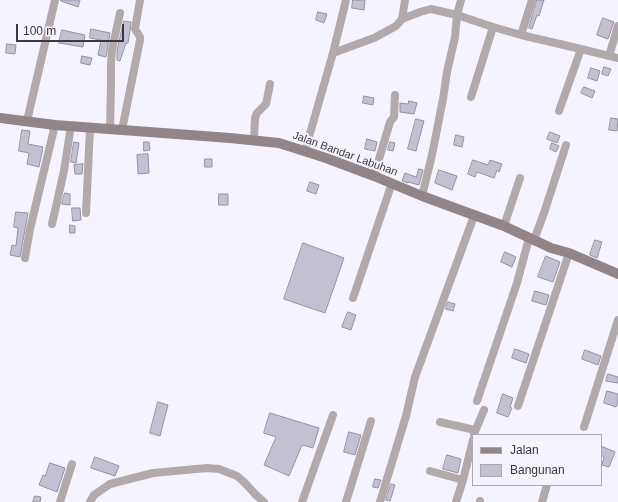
<!DOCTYPE html>
<html>
<head>
<meta charset="utf-8">
<style>
  body { margin:0 }
  #map { position:relative; width:618px; height:502px; overflow:hidden; background:#f5f3fd; font-family:Helvetica,sans-serif }
  canvas { display:block }
  .legend { position:absolute; left:472px; top:434px; width:130px; height:52px; box-sizing:border-box; background:#f5f3fd; border:1px solid #aaa9b1; margin:0; padding:5px 7px; list-style:none; font-size:12px; color:#3a3940 }
  .legend li { display:flex; align-items:center; gap:8px; height:20px }
  .legend b { width:20px; border:1px solid #aaa9b1 }
  .scale { position:absolute; left:16px; top:24px; width:108px; height:18px; box-sizing:border-box; border:2px solid #3a3940; border-top:0; padding-left:5px; font-size:12px; line-height:14px; white-space:nowrap; color:#3a3940; -webkit-text-stroke:3px #f5f3fd; paint-order:stroke }
</style>
</head>
<body>
<div id="map">
<canvas width="618" height="502"></canvas>
<ul class="legend">
<li><b style="height:5px;background:#928587"></b>Jalan</li>
<li><b style="height:11px;background:#c3c0d1"></b>Bangunan</li>
</ul>
<div class="scale">100 m</div>
</div>
<script>
const ctx = document.querySelector('canvas').getContext('2d');
ctx.lineJoin = 'round';
function paint(path, color) { ctx.fillStyle = color; ctx.fill(path, 'evenodd'); }
function stroke(path, color, width, dash) { ctx.strokeStyle = color; ctx.lineWidth = width; ctx.lineCap = dash ? 'butt' : 'round'; ctx.setLineDash(dash || []); ctx.stroke(path); }
function label(font, color, halo, rows, align = 'center') {
  ctx.font = font + ' Helvetica,sans-serif'; ctx.lineWidth = 4; ctx.setLineDash([]); ctx.textBaseline = 'middle'; ctx.strokeStyle = halo; ctx.fillStyle = color; for (const [text, x, y, turn = 0] of rows) {
    ctx.save(); ctx.translate(x, y); ctx.rotate((+turn || 0) * Math.PI / 180); ctx.textAlign = isNaN(turn) ? turn : align; if (halo) ctx.strokeText(text, 0, 0); ctx.fillText(text, 0, 0); ctx.restore();
  }
}
const building = new Path2D(`
  M61 0H80L78 7 61 1Z
  M353 0H365L364 10 352 8Z
  M537 0H544L539 16 537 15 532 29 529 28Z
  M318 12 327 14 324 23 316 20Z
  M603 18 614 22 608 39 597 35Z
  M124 21 131 22 130 31 128 43H126L120 61 117 60V51Z
  M91 29 110 33 106 57 98 55 101 40 90 38Z
  M62 30 85 35 83 47 59 43Z
  M7 44 16 45 15 54 6 53Z
  M82 56 92 58 90 65 81 63Z
  M604 67 611 69 608 76 602 74Z
  M591 68 600 71 597 81 588 78Z
  M584 87 595 91 592 98 581 93Z
  M364 96 374 98 373 105 363 103Z
  M409 101 417 103 414 114 400 112V103L408 104Z
  M611 118 618 119 617 131 609 130Z
  M416 119 424 121 416 151 408 149Z
  M22 130 30 131 28 144 43 147 39 167 27 164 29 153 19 151Z
  M550 132 560 136 557 143 547 139Z
  M456 135 464 137 462 147 454 145Z
  M367 139 377 142 375 151 365 149Z
  M74 142 79 143 76 163 71 162Z
  M144 142H149L150 150 144 151Z
  M390 142 395 143 393 151 388 150Z
  M552 143 559 146 556 152 550 149Z
  M148 154 149 173 138 174 137 155Z
  M205 159H212V167H205Z
  M473 160 488 165 490 160 502 164 499 172 497 170 494 178 477 172 475 177 468 174Z
  M83 164 82 174H75L74 165Z
  M419 169 423 170 419 185 408 182V183L402 181 405 173 416 177Z
  M439 170 457 176 452 190 435 183Z
  M310 182 319 185 316 194 307 191Z
  M65 193 70 194V205L62 204Z
  M219 194H228V205H219Z
  M72 208H80L81 220 73 221Z
  M16 212 28 213 20 257 10 255 12 245 16 246 18 228 14 227Z
  M70 225 75 226V233H70Z
  M595 240 602 242 597 258 590 255Z
  M303 243 344 258 325 313 284 299Z
  M505 252 516 257 512 267 501 262Z
  M546 256 560 262 553 282 538 277Z
  M535 291 549 295 546 305 532 301Z
  M448 302 455 304 453 311 446 309Z
  M348 312 356 315 351 330 342 327Z
  M515 349 529 354 526 363 512 358Z
  M585 350 601 356 598 365 582 359Z
  M608 374 618 377V383L606 381Z
  M607 391 618 394V401L616 407 604 403Z
  M503 394 513 398 510 407 512 408 508 417 497 413Z
  M158 402 168 405 160 436 150 433Z
  M270 413 319 428 313 448 302 445 289 476 264 465 276 437 264 433Z
  M349 432 361 435 355 455 344 452Z
  M601 446 615 452 609 467 602 465 604 457 601 455Z
  M447 455 461 459 458 473 443 469Z
  M95 457 119 466 115 476 91 468Z
  M50 463 65 468 57 492 39 485 43 475 45 476Z
  M375 479 381 480 378 488 373 487Z
  M391 484 395 485 390 501 386 500Z
  M35 496 41 497 40 502H33Z`);
paint(building, '#c3c0d1');
stroke(building, '#9492a2', 1);
stroke(new Path2D(`
  M402 19 405 0
  M521 35 532 0
  M333 53 374 38 396 26 402 19 420 12 431 9 457 15 493 27 521 35 581 49 618 58
  M609 56 618 26
  M471 97 493 27
  M559 111 581 49
  M27 121 55 0
  M110 129 111 85V63L112 50 120 13
  M122 130 140 40V37L135 29 140 0
  M254 140 255 118 257 113 266 104 270 84
  M305 151 333 53 346 0
  M374 176 390 122 394 117 395 95
  M422 196 432 155 443 99 447 72 455 37 457 15 461 0
  M86 213 90 128
  M52 224 64 171 71 126
  M504 226 520 178
  M534 240 544 213 566 145
  M25 258 30 229 55 125
  M353 298 392 183
  M477 401 517 283 529 238
  M518 406 569 253
  M440 422 475 430
  M584 427 618 320
  M474 434 484 410
  M430 471 463 480
  M60 502 72 464
  M90 502 94 495 110 484 153 473 196 469 207 468 219 469 237 476 244 482 256 495 264 502
  M302 502 333 415
  M346 502 371 421
  M380 502 406 416 415 377 474 216
  M456 502 463 480 473 440
  M480 502V501
  M542 502 547 485`), '#b2a9ab', 8);
stroke(new Path2D(`
  M0 118 55 125 230 138 279 143 326 158 374 176 422 196 504 226 551 248 569 253 618 274`), '#928587', 10);
label('11px', '#3a3940', '#f5f3fd', [
  ["Jalan Bandar Labuhan",345,154,20]
]);
</script>
</body>
</html>
